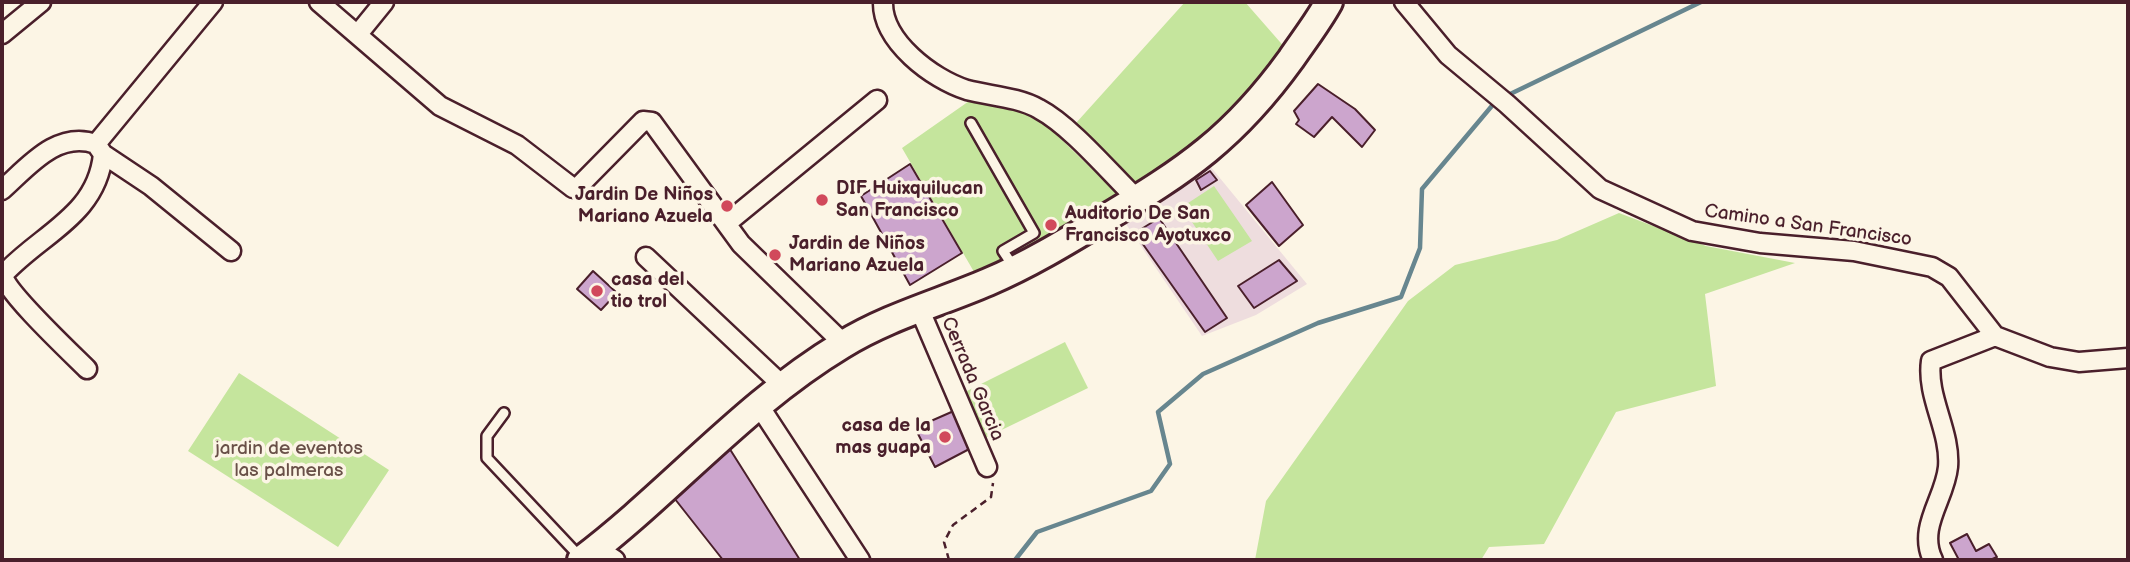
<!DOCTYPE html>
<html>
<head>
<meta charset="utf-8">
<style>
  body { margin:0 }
  #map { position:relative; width:2130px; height:562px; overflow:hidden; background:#fcf5e5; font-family:"Balsamiq Sans",sans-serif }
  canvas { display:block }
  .frame { position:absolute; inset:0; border:4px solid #4a1f2b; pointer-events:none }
</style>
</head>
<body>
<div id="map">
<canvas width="2130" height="562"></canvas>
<div class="frame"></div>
</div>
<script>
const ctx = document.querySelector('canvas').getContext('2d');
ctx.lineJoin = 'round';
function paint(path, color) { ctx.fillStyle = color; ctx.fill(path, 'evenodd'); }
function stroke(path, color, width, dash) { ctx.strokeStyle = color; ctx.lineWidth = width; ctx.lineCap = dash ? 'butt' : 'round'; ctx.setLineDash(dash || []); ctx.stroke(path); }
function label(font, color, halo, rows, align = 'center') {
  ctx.font = font + ' "Balsamiq Sans",sans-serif'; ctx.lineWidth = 7; ctx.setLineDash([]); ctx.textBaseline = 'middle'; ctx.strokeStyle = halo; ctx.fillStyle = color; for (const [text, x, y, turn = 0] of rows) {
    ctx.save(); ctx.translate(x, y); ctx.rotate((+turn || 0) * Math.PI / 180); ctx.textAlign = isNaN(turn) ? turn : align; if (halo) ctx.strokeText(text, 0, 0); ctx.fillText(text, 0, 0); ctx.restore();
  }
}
paint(new Path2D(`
  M1210 166 1307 284 1256 315 1202 336 1126 224Z`), '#eeddde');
paint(new Path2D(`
  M1185 2H1245L1287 50C1238 107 1196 144 1135 189L1076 123Z
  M972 99 1037 116 1117 193 977 277 902 148Z
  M1214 186 1252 241 1218 261 1182 207Z
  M1619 213 1706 246 1795 263 1705 294 1716 386 1616 412 1544 544 1489 547 1481 560H1255L1266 501 1408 301 1455 265 1557 240Z
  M1065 342 1088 388 983 439 961 394Z
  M239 373 389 470 338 547 188 451Z`), '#c5e59d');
stroke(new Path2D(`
  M1504 97 1701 2
  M1015 560 1037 532 1151 491 1170 464 1158 412 1203 374 1318 323 1401 297 1420 248 1422 189 1496 101`), '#67868f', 4.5);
const building = new Path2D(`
  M1318 84 1355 109 1375 130 1362 147 1332 117 1314 137 1296 124 1299 120 1294 111Z
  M910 164 962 253 910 285 861 196Z
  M1210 171 1217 180 1201 190 1196 180Z
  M1272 182 1303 225 1279 246 1246 205Z
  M1159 218 1227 318 1205 332 1135 233Z
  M1279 260 1297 281 1254 308 1238 286Z
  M593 271 617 293 601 310 577 289Z
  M956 410 975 446 935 467 915 428Z
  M726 443 800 560H723L671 494Z
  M1967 534 1976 551 1989 544 1997 557 1990 560H1959L1950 543Z`);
paint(building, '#cca5cd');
stroke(building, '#4a1f2b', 2);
const service = new Path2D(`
  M971 123 1034 233 1003 251 1013 266
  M504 413 487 436V458L581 558`);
const minor = new Path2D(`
  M319 2 440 106 517 145 573 188 578 187 643 121 652 122 741 244 844 344
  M883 2C882 41 932 79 967 90 990 96 1018 97 1039 109 1071 126 1110 173 1137 199
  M1404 2 1448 55 1507 104 1600 189 1692 231 1760 243 1854 251 1932 267 1949 277 1995 336 2050 357 2079 362 2128 358
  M2 34 41 2
  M358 34 384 2
  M96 144 213 2
  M103 154 151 186 231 251
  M2 190C28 167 57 130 96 144
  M727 223 877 100
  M646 257 782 385
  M919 308 987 467
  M87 369C71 353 6 292 3 275 40 234 97 216 103 154L96 144
  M758 404 860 560
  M597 548 615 560
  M1933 560C1917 527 1945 499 1948 467 1951 431 1926 397 1931 361L1995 336`);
const secondary = new Path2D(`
  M581 560C671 492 744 404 842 345 887 317 939 303 988 282 1028 265 1066 242 1104 219 1186 170 1234 138 1291 59 1304 40 1318 22 1329 2`);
stroke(service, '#4a1f2b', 14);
stroke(minor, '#4a1f2b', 23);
stroke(secondary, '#4a1f2b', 32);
stroke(new Path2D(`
  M949 560 944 542 953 525 991 497 993 483`), '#4a1f2b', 2.5, [7, 5]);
stroke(service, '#fcf5e5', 9);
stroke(minor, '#fcf5e5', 18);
stroke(secondary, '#fcf5e5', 26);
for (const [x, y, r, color] of [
  [822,200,7,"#d1495b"],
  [727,206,7,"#d1495b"],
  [1051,225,7,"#d1495b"],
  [775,255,7,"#d1495b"],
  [597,291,7,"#d1495b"],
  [945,437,7,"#d1495b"]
]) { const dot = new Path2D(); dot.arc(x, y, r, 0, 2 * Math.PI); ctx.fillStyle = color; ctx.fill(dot); stroke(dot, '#fcf5e5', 2.5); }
label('bold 19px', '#4a1f2b', '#fcf5e5', [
  ["DIF Huixquilucan",836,189],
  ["San Francisco",836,211],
  ["Jardin De Niños",713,195,"right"],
  ["Mariano Azuela",713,217,"right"],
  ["Auditorio De San",1065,214],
  ["Francisco Ayotuxco",1065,236],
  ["Jardin de Niños",789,244],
  ["Mariano Azuela",789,266],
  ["casa del",611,280],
  ["tio trol",611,302],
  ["casa de la",931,426,"right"],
  ["mas guapa",931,448,"right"]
], 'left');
label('19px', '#4a1f2b', '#fcf5e5', [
  ["Camino a San Francisco",1808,226,8],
  ["Cerrada Garcia",972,379,67]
]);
label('19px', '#695048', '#fcf5e5', [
  ["jardin de eventos",289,449],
  ["las palmeras",289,471]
]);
</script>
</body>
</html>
